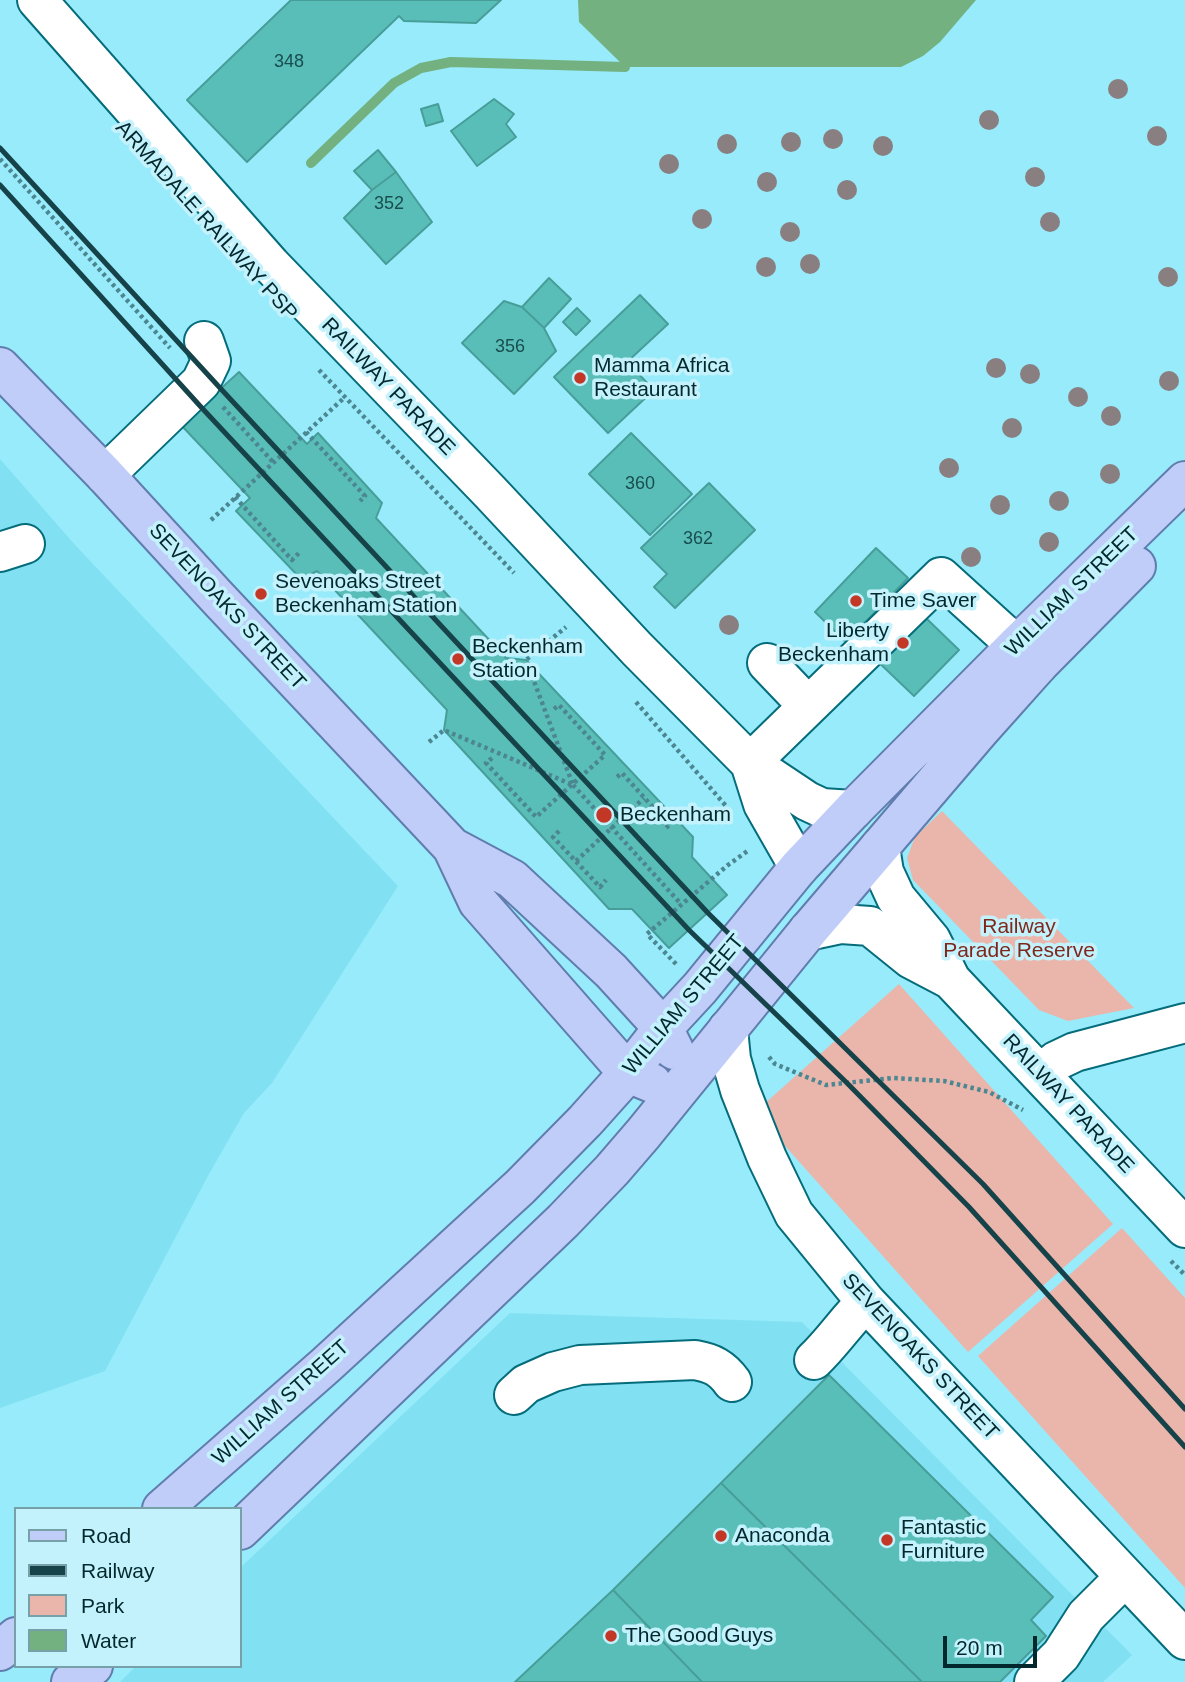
<!DOCTYPE html>
<html>
<head>
<meta charset="utf-8">
<style>
  body { margin:0 }
  #map { position:relative; width:1185px; height:1682px; overflow:hidden; background:#98ebfb; font-family:Helvetica,sans-serif }
  canvas { display:block }
  .legend { position:absolute; left:14px; top:1507px; width:228px; height:161px; box-sizing:border-box; background:#c3f2fc; border:2px solid #76a1a9; margin:0; padding:9px 12px; list-style:none; font-size:21px; color:#02282d }
  .legend li { display:flex; align-items:center; gap:14px; height:35px }
  .legend b { width:35px; border:2px solid #76a1a9 }
  .scale { position:absolute; left:943px; top:1636px; width:94px; height:32px; box-sizing:border-box; border:4px solid #02282d; border-top:0; padding-left:9px; font-size:21px; line-height:24px; white-space:nowrap; color:#02282d; -webkit-text-stroke:5px #c3f2fc; paint-order:stroke }
</style>
</head>
<body>
<div id="map">
<canvas width="1185" height="1682"></canvas>
<ul class="legend">
<li><b style="height:9px;background:#bfcdf8"></b>Road</li>
<li><b style="height:9px;background:#164349"></b>Railway</li>
<li><b style="height:19px;background:#eab6ac"></b>Park</li>
<li><b style="height:19px;background:#74b181"></b>Water</li>
</ul>
<div class="scale">20 m</div>
</div>
<script>
const ctx = document.querySelector('canvas').getContext('2d');
ctx.lineJoin = 'round';
function paint(path, color) { ctx.fillStyle = color; ctx.fill(path, 'evenodd'); }
function stroke(path, color, width, dash) { ctx.strokeStyle = color; ctx.lineWidth = width; ctx.lineCap = dash ? 'butt' : 'round'; ctx.setLineDash(dash || []); ctx.stroke(path); }
function label(font, color, halo, rows, align = 'center') {
  ctx.font = font + ' Helvetica,sans-serif'; ctx.lineWidth = 7; ctx.setLineDash([]); ctx.textBaseline = 'middle'; ctx.strokeStyle = halo; ctx.fillStyle = color; for (const [text, x, y, turn = 0] of rows) {
    ctx.save(); ctx.translate(x, y); ctx.rotate((+turn || 0) * Math.PI / 180); ctx.textAlign = isNaN(turn) ? turn : align; if (halo) ctx.strokeText(text, 0, 0); ctx.fillText(text, 0, 0); ctx.restore();
  }
}
paint(new Path2D(`
  M0 459 76 546 398 886 272 1083 244 1113 209 1174 105 1371 0 1408Z
  M510 1313 802 1322 1132 1655 1103 1682H120L136 1666H240V1568Z`), '#81e1f2');
paint(new Path2D(`
  M942 811 1134 1008 1068 1021 1039 1010 913 880 907 858 915 837Z
  M899 984 1113 1224 968 1352 755 1112Z
  M1122 1228 1185 1298V1588L978 1356Z`), '#eab6ac');
paint(new Path2D(`
  M578 0H976L940 42 923 56 901 67H625L579 22Z`), '#74b181');
stroke(new Path2D(`
  M311 163 394 83 421 68 451 62 625 67`), '#74b181', 10);
const building = new Path2D(`
  M291 0H501L476 23 404 21 399 16 247 162 187 100Z
  M494 99 514 114 506 124 516 137 477 166 451 131Z
  M438 104 443 121 426 126 421 109Z
  M378 150 396 172 372 190 354 171Z
  M396 172 432 222 386 264 344 218 372 190Z
  M549 278 571 299 544 328 522 307Z
  M640 295 668 324 627 362 654 390 608 433 554 377Z
  M504 301 522 307 544 328 556 351 514 394 462 343Z
  M577 308 590 321 576 335 563 322Z
  M239 372 307 444 318 433 382 503 376 518 506 658 526 660 693 837 692 857 727 895 669 948 632 909H609L444 730 447 710 317 571 301 579 236 511 250 498 181 425Z
  M631 433 692 494 650 535 589 474Z
  M709 483 755 530 675 608 654 587 667 574 641 548Z
  M876 548 908 578 846 642 815 612Z
  M897 590 959 650 914 696 852 637Z
  M829 1375 1053 1597 1031 1620 1046 1636 1000 1682H922L721 1483Z
  M721 1483 922 1682H702L613 1590Z
  M613 1590 702 1682H515Z`);
paint(building, '#5abeb8');
stroke(building, '#479e99', 2);
const minor = new Path2D(`
  M37 0 271 265 490 492 637 649 750 763 807 801 822 808 853 810
  M105 475 201 382 211 361 204 341
  M0 552 25 544
  M767 663 808 706
  M750 763 941 577 1038 665
  M750 763 763 804 799 867
  M880 847 884 872 896 898 931 940 951 980 1185 1228
  M808 931 841 924 870 926 911 959 951 980
  M728 1029 731 1059 740 1090 767 1158 794 1214 866 1302 1185 1640
  M1040 1074 1056 1061 1075 1052 1185 1023
  M814 1360C833 1342 847 1320 866 1302
  M514 1395 526 1384 553 1372 580 1365 695 1360C712 1363 722 1368 732 1382
  M1034 1682 1061 1655 1086 1616 1125 1577`);
const major = new Path2D(`
  M0 367 105 475 215 595 452 847 512 879 611 971 663 1028 674 1050
  M452 847 478 902 628 1073 652 1083
  M162 1509 326 1365 520 1187 585 1121 628 1073 663 1028 700 988 799 867 853 810 1017 645 1185 481
  M240 1530 563 1221 612 1170 643 1134 808 931 980 730 1038 665 1136 566
  M0 1651 16 1637
  M71 1682 93 1666`);
stroke(minor, '#046c7a', 42);
stroke(major, '#617dae', 42);
stroke(new Path2D(`
  M0 159 170 348
  M319 370 514 573
  M223 407 273 462
  M306 432 365 496 360 501
  M235 497 292 560 300 552
  M211 520 345 397
  M636 702 726 806
  M429 742 444 730 573 785 526 660 566 627
  M492 758 486 763 536 817 605 755 559 705 554 709
  M617 777 622 773 669 825 665 829
  M573 785 681 904
  M559 831 553 837 600 887 606 880
  M576 861 644 798
  M676 964 647 934 728 865 749 850
  M769 1057 775 1064 826 1085 893 1078 944 1081 989 1092 1023 1110
  M1171 1261 1185 1275`), '#4b8691', 4.5, [3.5, 3.5]);
stroke(minor, '#fff', 38);
stroke(major, '#bfcdf8', 38);
stroke(new Path2D(`
  M0 148 221 389 708 913 983 1184 1185 1409
  M0 185 201 407 689 930 846 1082 969 1207 1185 1447`), '#164349', 5);
ctx.fillStyle = '#8a7f80';
for (const [x, y] of [
  [1118,89],
  [989,120],
  [1157,136],
  [833,139],
  [791,142],
  [727,144],
  [883,146],
  [669,164],
  [1035,177],
  [767,182],
  [847,190],
  [702,219],
  [1050,222],
  [790,232],
  [810,264],
  [766,267],
  [1168,277],
  [996,368],
  [1030,374],
  [1169,381],
  [1078,397],
  [1111,416],
  [1012,428],
  [949,468],
  [1110,474],
  [1059,501],
  [1000,505],
  [1049,542],
  [971,557],
  [729,625]
]) { ctx.beginPath(); ctx.arc(x, y, 10, 0, 2 * Math.PI); ctx.fill(); }
for (const [x, y, r, color] of [
  [580,378,7,"#c33726"],
  [261,594,7,"#c33726"],
  [856,601,7,"#c33726"],
  [903,643,7,"#c33726"],
  [458,659,7,"#c33726"],
  [604,815,9,"#c33726"],
  [721,1536,7,"#c33726"],
  [887,1540,7,"#c33726"],
  [611,1636,7,"#c33726"]
]) { const dot = new Path2D(); dot.arc(x, y, r, 0, 2 * Math.PI); ctx.fillStyle = color; ctx.fill(dot); stroke(dot, '#c3f2fc', 2.5); }
label('18px', '#184e50', null, [
  ["348",289,62],
  ["352",389,204],
  ["356",510,347],
  ["360",640,484],
  ["362",698,539]
]);
label('21px', '#02282d', '#c3f2fc', [
  ["ARMADALE RAILWAY PSP",206,221,48],
  ["RAILWAY PARADE",388,387,46],
  ["WILLIAM STREET",1072,592,-44],
  ["SEVENOAKS STREET",227,607,47],
  ["WILLIAM STREET",684,1005,-50],
  ["RAILWAY PARADE",1068,1104,47],
  ["SEVENOAKS STREET",920,1357,47],
  ["WILLIAM STREET",281,1403,-42]
]);
label('21px', '#02282d', '#c3f2fc', [
  ["Mamma Africa",594,366],
  ["Restaurant",594,390],
  ["Sevenoaks Street",275,582],
  ["Beckenham Station",275,606],
  ["Time Saver",870,601],
  ["Liberty",889,631,"right"],
  ["Beckenham",889,655,"right"],
  ["Beckenham",472,647],
  ["Station",472,671],
  ["Beckenham",620,815],
  ["Fantastic",901,1528],
  ["Furniture",901,1552],
  ["Anaconda",735,1536],
  ["The Good Guys",625,1636]
], 'left');
label('21px', '#7f271b', '#c3f2fc', [
  ["Railway",1019,927],
  ["Parade Reserve",1019,951]
]);
</script>
</body>
</html>
